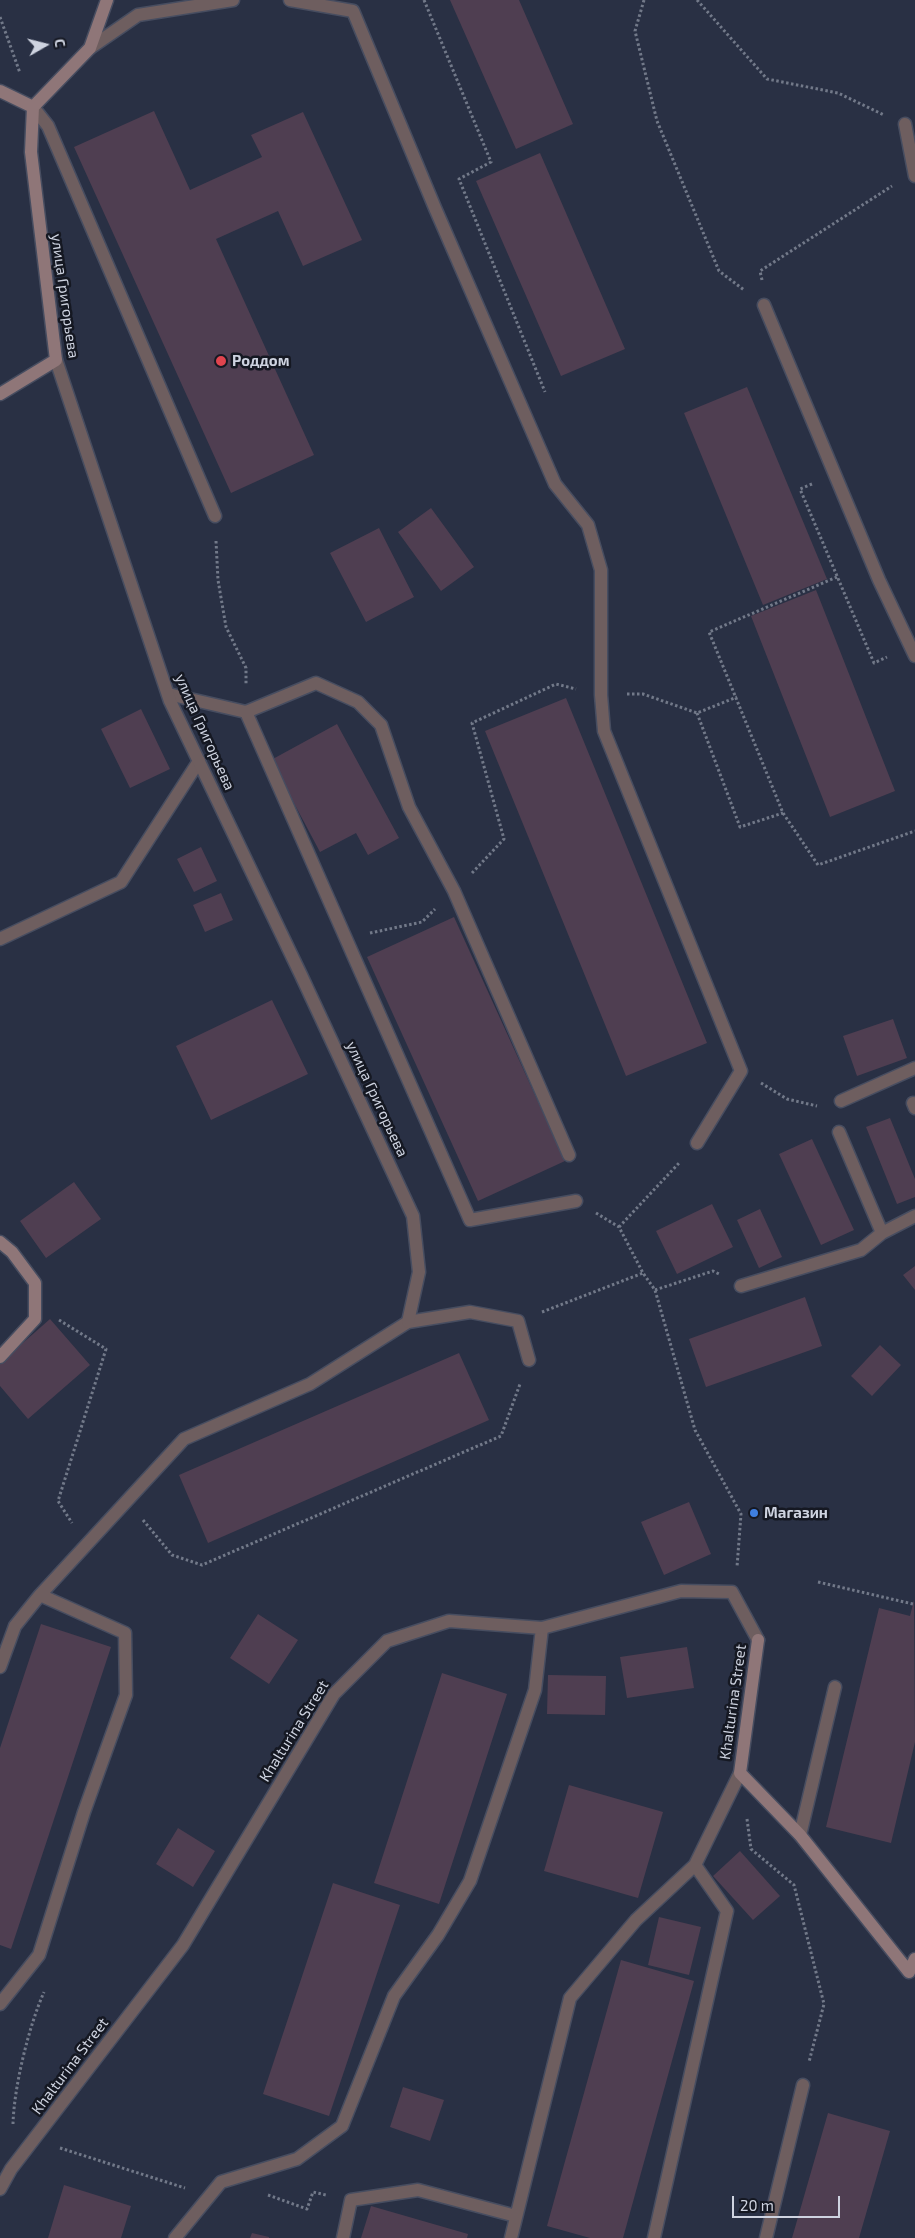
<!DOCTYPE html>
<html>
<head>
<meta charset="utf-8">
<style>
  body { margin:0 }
  #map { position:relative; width:915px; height:2238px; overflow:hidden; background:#293044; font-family:"Exo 2",sans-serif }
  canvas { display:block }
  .north { position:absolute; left:20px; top:20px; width:50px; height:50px; -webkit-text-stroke:4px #151822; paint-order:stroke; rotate:82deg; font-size:14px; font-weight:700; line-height:20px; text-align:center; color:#ced3e0 }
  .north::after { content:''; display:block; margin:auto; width:18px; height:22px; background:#ced3e0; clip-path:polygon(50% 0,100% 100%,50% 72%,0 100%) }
  .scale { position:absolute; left:732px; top:2196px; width:108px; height:22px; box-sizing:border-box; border:2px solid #ced3e0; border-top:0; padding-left:6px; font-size:15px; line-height:18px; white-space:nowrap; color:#ced3e0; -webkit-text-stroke:4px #151822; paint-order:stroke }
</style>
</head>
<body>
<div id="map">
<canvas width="915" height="2238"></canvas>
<div class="north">С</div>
<div class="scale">20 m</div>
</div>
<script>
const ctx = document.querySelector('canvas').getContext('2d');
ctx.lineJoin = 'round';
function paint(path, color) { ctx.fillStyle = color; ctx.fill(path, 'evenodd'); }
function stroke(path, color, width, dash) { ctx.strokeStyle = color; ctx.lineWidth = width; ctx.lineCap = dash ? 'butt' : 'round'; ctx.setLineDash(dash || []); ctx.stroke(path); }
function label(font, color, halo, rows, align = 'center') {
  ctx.font = font + ' "Exo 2",sans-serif'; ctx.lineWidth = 5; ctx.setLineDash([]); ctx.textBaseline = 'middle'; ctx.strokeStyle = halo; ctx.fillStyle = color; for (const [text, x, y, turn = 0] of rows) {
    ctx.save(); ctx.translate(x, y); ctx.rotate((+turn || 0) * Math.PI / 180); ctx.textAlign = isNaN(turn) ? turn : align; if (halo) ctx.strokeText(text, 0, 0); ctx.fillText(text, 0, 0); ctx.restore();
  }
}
paint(new Path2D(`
  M450 0H519L573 124 516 149Z
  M154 111 190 190 262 157 251 135 303 112 362 240 303 266 278 211 216 239 314 455 231 493 74 147Z
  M540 153 625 349 561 376 476 181Z
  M747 387 827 579 763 605 684 413Z
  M431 508 474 567 441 591 398 532Z
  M379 528 414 597 366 622 330 553Z
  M816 590 895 791 830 817 751 616Z
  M566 698 707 1043 626 1076 485 731Z
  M141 709 170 769 130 788 101 729Z
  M337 724 399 838 368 855 356 833 320 852 271 760Z
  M201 847 217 881 194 892 177 859Z
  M221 893 233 920 205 932 193 905Z
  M454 917 565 1161 478 1201 367 957Z
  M272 1000 308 1074 211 1120 176 1046Z
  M893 1019 907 1058 857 1076 843 1036Z
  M890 1118 915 1179V1197L897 1204 866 1127Z
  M812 1139 854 1230 821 1245 779 1154Z
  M74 1182 101 1219 46 1258 20 1221Z
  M712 1204 733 1247 677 1274 656 1231Z
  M760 1209 782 1257 759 1268 737 1220Z
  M915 1266V1290L903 1275Z
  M805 1297 822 1346 706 1387 689 1339Z
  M50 1319 90 1365 28 1419 0 1386V1363Z
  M880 1345 901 1365 872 1396 851 1376Z
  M459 1353 489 1420 208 1543 179 1475Z
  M689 1502 711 1554 664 1575 641 1522Z
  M914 1600 915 1742 891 1843 826 1827 879 1608 910 1616Z
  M258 1614 298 1640 269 1684 230 1658Z
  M41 1624 111 1647 11 1949 0 1945V1748Z
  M687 1647 694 1688 627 1698 620 1657Z
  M442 1673 507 1694 439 1904 374 1883Z
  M548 1675 606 1676 605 1715 547 1714Z
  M569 1785 663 1812 638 1898 544 1871Z
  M178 1828 215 1851 193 1887 156 1864Z
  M740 1851 780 1896 753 1920 713 1876Z
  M333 1883 400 1905 329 2116 263 2094Z
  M659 1917 701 1927 689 1975 648 1965Z
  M621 1960 694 1981 623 2238H590L547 2226Z
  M403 2087 444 2100 430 2141 390 2127Z
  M828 2113 890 2131 859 2238H792Z
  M64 2185 131 2206 121 2238H48Z
  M371 2206 468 2234 467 2238H361Z
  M252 2233 269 2237V2238H250Z`), '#4f3e51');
const lane = new Path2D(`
  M290 0 353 11 435 208 555 484 588 525 601 570V695L604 731 741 1071 697 1143
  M90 48 138 15 233 0
  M33 107 48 126 215 516
  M905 124 915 176
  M764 305 879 580 915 656
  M168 694 246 712 470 1220 576 1201
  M246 712 316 683 358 702 381 725 409 807 454 891 569 1155
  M0 939 121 882 199 761
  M841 1101 915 1068
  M913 1103 915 1108
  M839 1132 882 1233
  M741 1286 861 1250 882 1233 915 1216
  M0 1667 15 1626 40 1595 184 1439 310 1384 408 1322 470 1312 518 1321 529 1360
  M800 1835 835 1687
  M0 2004 39 1955 84 1812 126 1695 125 1633 40 1595
  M175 2238 221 2182 297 2159 342 2126 394 1996 438 1935 470 1881 535 1690 542 1628
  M343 2238 351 2200 418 2190 516 2216
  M511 2238 570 1998 636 1920 695 1865
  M654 2238 727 1911 695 1865 740 1773
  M766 2238 803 2085`);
const street = new Path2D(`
  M56 360 170 701 301 975 413 1216 419 1272 408 1322
  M0 2189 11 2169 183 1945 334 1694 387 1641 449 1621 542 1628 681 1591 732 1592 758 1640`);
const secondary = new Path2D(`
  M0 91 33 107
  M33 107 90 48 107 0
  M0 394 56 360 31 152 33 107
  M0 1242 12 1252 35 1283V1319L0 1357
  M758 1640 740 1773 800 1835 909 1972 915 1959`);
stroke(lane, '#474d60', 15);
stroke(street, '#474d60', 15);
stroke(secondary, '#474d60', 15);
stroke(new Path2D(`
  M424 0 491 162 459 179 545 392
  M644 0 635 31 657 121 719 271 744 290
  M697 0 767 79 838 93 884 115
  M0 17 20 73
  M762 280 760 271 892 186
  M812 484 800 489 874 663 887 657
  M216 541 218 580 226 627 246 668V685
  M837 577 709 632 783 813 818 865 915 831
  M627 694H643L697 713 737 697
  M697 713 740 827 783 813
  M472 873 504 839 472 723 556 684 576 689
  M370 933 422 922 435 909
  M761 1083 787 1099 817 1106
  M596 1213 619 1227 643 1273 655 1290 695 1430 741 1514 737 1567
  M619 1227 680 1162
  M655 1290 713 1271 719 1274
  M542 1312 643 1273
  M59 1320 106 1349 58 1501 72 1523
  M143 1520 172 1555 202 1565 501 1436 520 1384
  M818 1582 913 1604
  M747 1819 751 1849 794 1885 824 2004 809 2062
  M13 2124C14 2086 29 2026 44 1992
  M60 2148 185 2188
  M268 2195 307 2209 313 2192 326 2195`), '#727989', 3, [2.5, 2.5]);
stroke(lane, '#6e5e5f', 12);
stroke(street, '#6e5e5f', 12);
stroke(secondary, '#8f7678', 12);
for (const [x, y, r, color] of [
  [221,361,6,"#e0444e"],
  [754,1513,5,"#3f7fe0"]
]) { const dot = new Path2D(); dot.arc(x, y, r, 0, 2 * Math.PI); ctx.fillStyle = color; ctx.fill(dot); stroke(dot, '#151822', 2); }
label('15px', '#ced3e0', '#151822', [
  ["улица Григорьева",65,296,82],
  ["улица Григорьева",205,732,66],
  ["улица Григорьева",377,1099,65],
  ["Khalturina Street",733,1702,-82],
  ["Khalturina Street",294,1731,-58],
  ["Khalturina Street",70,2066,-53]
]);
label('bold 15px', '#ced3e0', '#151822', [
  ["Роддом",232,361],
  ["Магазин",764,1513]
], 'left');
</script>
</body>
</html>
